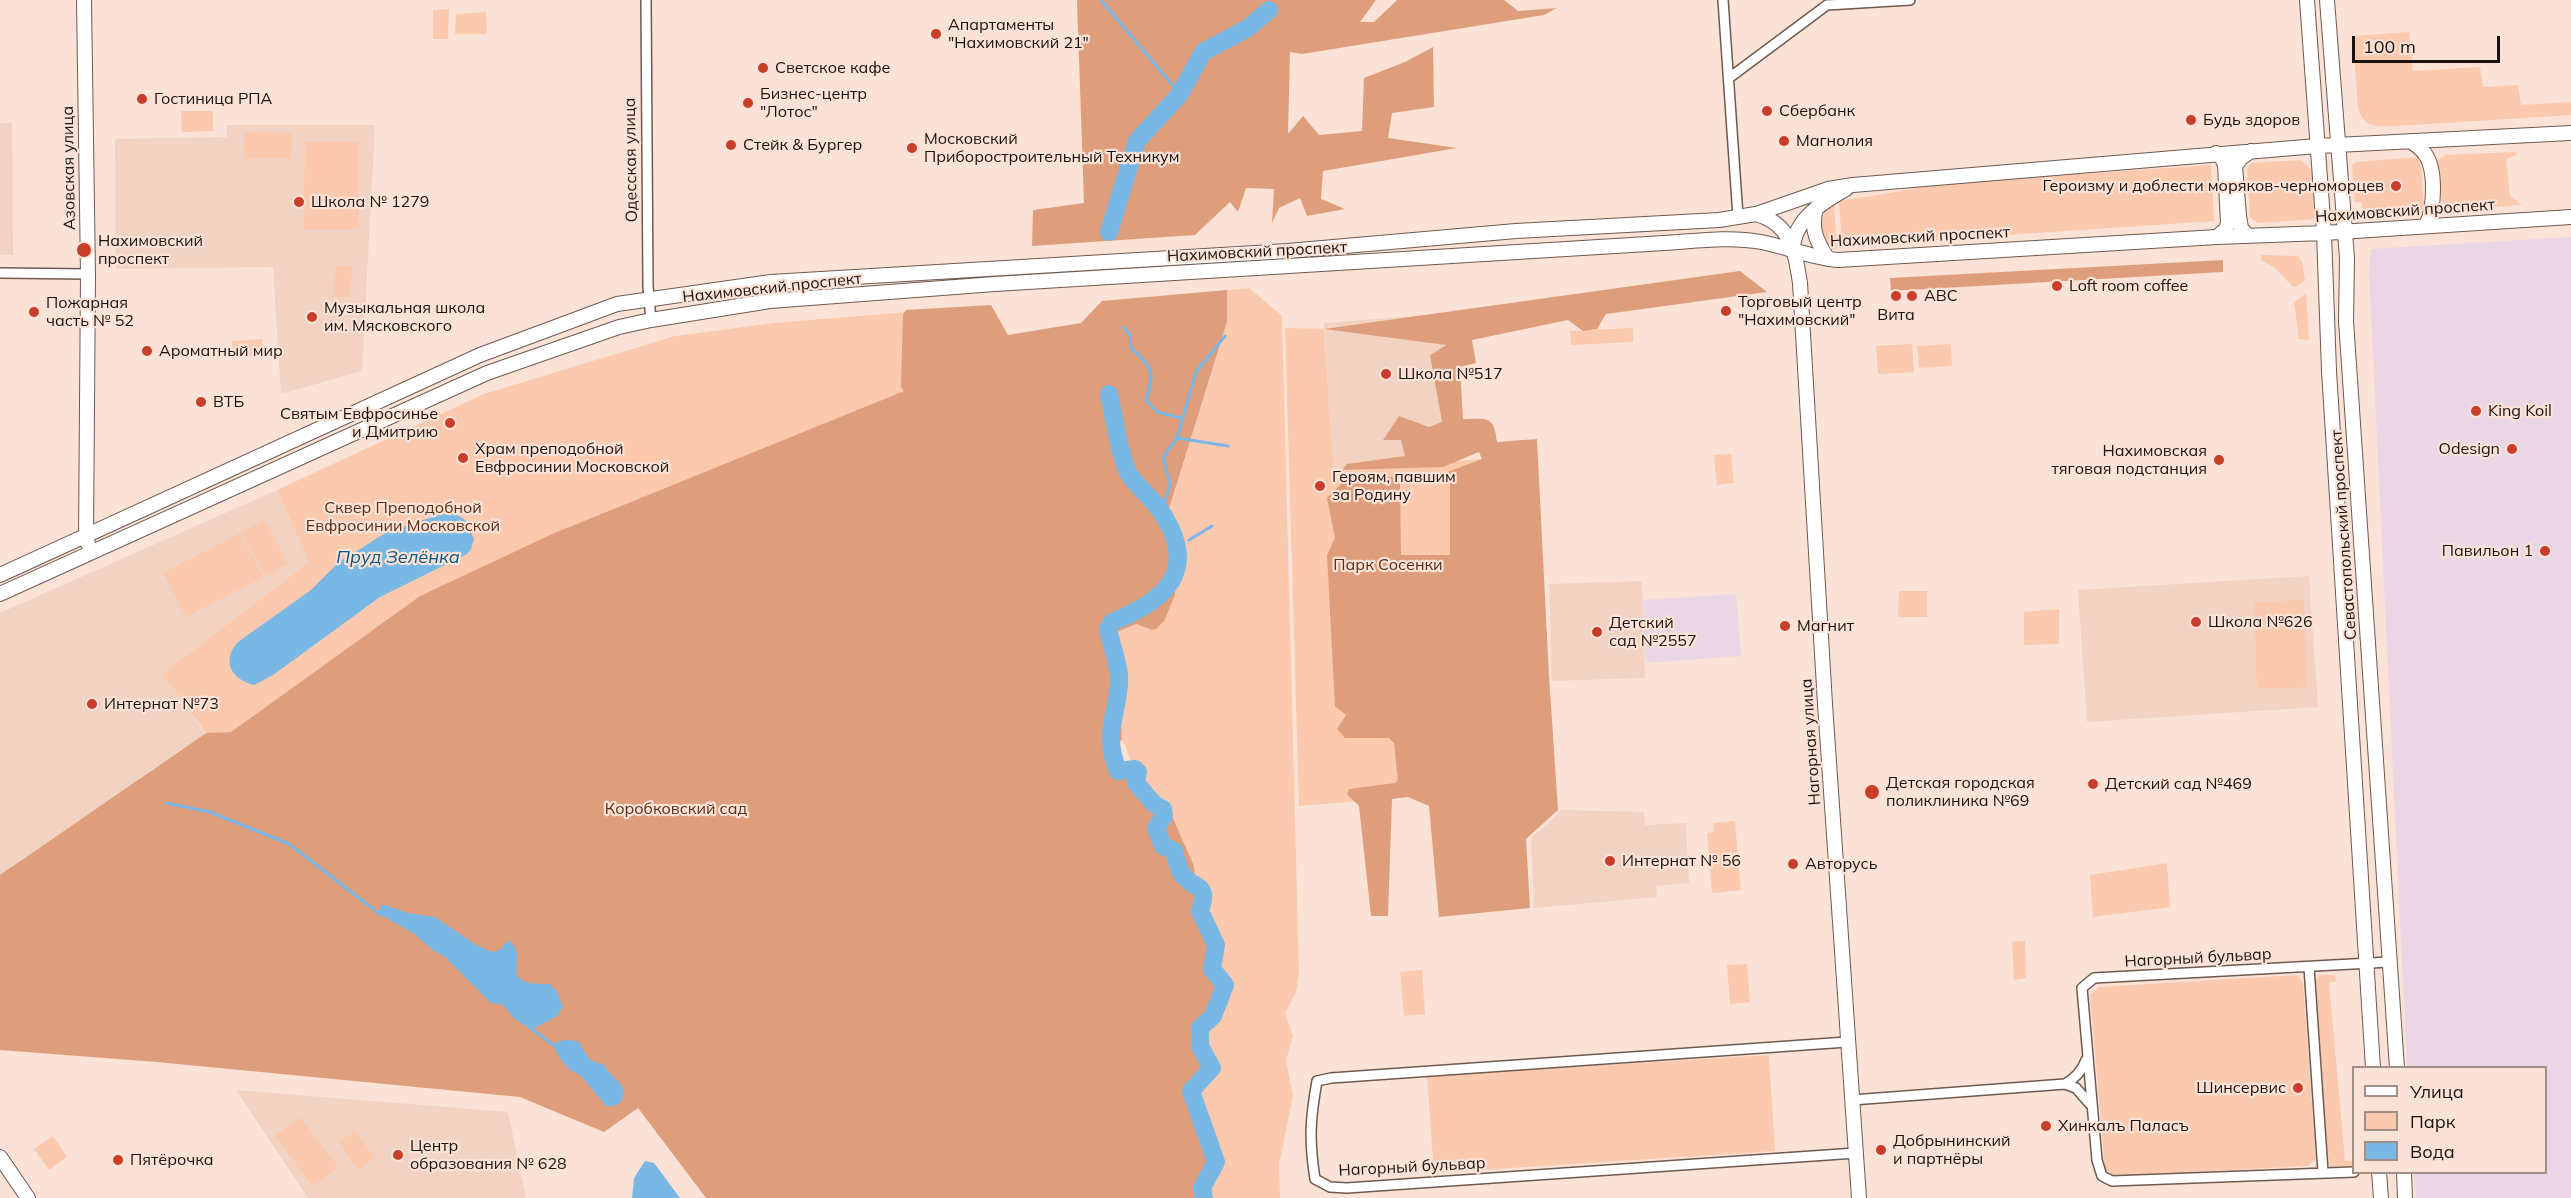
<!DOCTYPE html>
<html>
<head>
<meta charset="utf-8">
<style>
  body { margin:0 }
  #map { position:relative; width:2571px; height:1198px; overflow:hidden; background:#fae2d6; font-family:Mulish,sans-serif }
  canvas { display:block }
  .legend { position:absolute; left:2352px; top:1066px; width:195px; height:108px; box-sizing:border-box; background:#fae2d6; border:2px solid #a08f86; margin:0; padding:8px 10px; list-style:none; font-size:18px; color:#1a120e }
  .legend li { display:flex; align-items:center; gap:12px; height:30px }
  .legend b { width:30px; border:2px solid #a08f86 }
  .scale { position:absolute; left:2352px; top:36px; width:148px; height:27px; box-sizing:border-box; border:3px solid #1a120e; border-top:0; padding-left:8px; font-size:18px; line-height:21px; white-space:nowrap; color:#1a120e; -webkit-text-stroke:4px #fae2d6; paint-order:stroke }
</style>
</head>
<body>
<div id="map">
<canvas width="2571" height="1198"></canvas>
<ul class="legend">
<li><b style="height:8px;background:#fff"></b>Улица</li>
<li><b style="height:16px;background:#fbc9ae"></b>Парк</li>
<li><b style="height:16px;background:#79b8e5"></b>Вода</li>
</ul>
<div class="scale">100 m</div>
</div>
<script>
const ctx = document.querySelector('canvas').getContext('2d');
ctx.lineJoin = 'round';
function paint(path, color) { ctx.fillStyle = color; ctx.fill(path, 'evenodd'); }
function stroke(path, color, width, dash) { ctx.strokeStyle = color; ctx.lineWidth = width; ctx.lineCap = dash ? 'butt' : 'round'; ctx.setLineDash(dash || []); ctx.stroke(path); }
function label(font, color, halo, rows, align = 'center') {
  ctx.font = font + ' Mulish,sans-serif'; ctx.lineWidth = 4.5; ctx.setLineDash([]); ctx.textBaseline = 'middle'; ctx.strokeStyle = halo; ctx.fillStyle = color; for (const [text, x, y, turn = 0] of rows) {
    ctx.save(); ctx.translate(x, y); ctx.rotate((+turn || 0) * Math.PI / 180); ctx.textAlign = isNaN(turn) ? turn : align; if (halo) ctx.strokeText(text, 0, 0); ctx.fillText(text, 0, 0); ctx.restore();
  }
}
paint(new Path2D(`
  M2571 237V1198H2416L2414 1173 2546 1172V1068L2407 1067 2369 271 2371 249Z
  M1736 594 1741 656 1645 663 1643 600Z`), '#ebd6e5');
paint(new Path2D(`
  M0 123H12L13 255H0Z
  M227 125H375L362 371 281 394 273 267 116 269 115 139 227 137Z
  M1441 314 1452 463 1334 472 1324 323Z
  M277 490 309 562 162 674 205 733 0 875V613Z
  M2309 576 2318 707 2087 722 2078 590Z
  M1642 581 1645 678 1552 681 1549 584Z
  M1562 810 1644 812 1645 825 1686 823 1689 883 1656 886 1657 897 1534 908 1531 838Z
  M236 1090 508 1112 526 1198H308Z`), '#f2d3c3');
paint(new Path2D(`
  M449 9 448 39H433V10Z
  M486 12 487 34H455L456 14Z
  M2409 32 2413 71 2480 67 2483 87 2518 85 2521 105 2571 102V115L2395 126C2376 126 2366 129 2358 109L2353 36Z
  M181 111H213V131L182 132Z
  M245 132 292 133 291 159H244Z
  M305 142H359V229H304Z
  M2516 152 2517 155 2506 159 2510 196 2522 205 2453 210 2441 201 2435 166 2436 161 2446 155Z
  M2418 157 2421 166 2424 208 2420 211 2362 214V202H2355L2352 165 2357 162Z
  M2300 160C2321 172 2316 197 2318 219L2258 223 2250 217 2247 168 2251 163Z
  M2211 165 2214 221 1842 246 1839 201 1885 194 1935 184Z
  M1834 204 1837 249H1831C1825 244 1817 220 1822 212 1824 209 1830 206 1834 204Z
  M2261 255 2298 256 2302 262 2305 281 2295 287 2292 286 2275 268 2261 260Z
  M336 265 352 266 350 297H333Z
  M1249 288 1282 316 1299 973 1296 992 1285 1013 1293 1036 1286 1060 1293 1096 1279 1164 1280 1198H1202L1201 1188 1212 1157 1188 1091 1208 1068 1198 1046 1197 1027 1214 1011 1210 969 1214 946 1199 913 1194 866 1172 816 1152 805 1134 783 1136 774 1122 739 1121 723 1125 705 1113 638 1117 632 1136 624 1151 630 1176 565 1167 515 1227 322V290Z
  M2306 294 2309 340 2299 339 2294 302Z
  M907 312 904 391 552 534 420 596 231 732 206 733 162 674 309 562 277 490 484 394 675 336 774 323Z
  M1285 328 1324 329 1334 472 1482 459 1408 797 1299 806Z
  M1633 328V342L1571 345 1570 331Z
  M262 339 263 355 233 356 232 341Z
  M1912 344 1914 372 1878 374 1876 346Z
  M1951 344 1952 366 1919 368 1917 346Z
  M1731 454 1734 483 1717 485 1714 455Z
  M265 520 288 564 265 576 241 532Z
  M240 533 263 577 186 617 163 573Z
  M1899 591H1927V617H1898Z
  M2304 600 2307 687 2257 689 2254 602Z
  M2059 609V644L2024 645V612Z
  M1735 821 1741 890 1712 893 1707 833 1714 832 1713 823Z
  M2167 863 2170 907 2093 917 2090 875Z
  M2025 941 2026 978 2014 980 2012 942Z
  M1747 964 1750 1002 1730 1004 1727 965Z
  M1422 970 1425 1014 1404 1016 1400 972Z
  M2297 975 2303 983 2316 1159 2308 1166 2113 1176 2105 1169 2090 995 2099 987Z
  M2319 975H2335L2336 981 2329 983 2345 1161H2353V1166L2331 1167 2328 1163 2316 980Z
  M1769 1055 1775 1151 1434 1173 1427 1076Z
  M300 1117 338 1167 313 1186 275 1136Z
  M355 1131 375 1158 358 1170 339 1142Z
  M53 1136 67 1157 49 1170 34 1149Z`), '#fbc9ae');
paint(new Path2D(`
  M1077 0H1376L1360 22H1374L1397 0H1504L1518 11 1557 8 1544 15 1302 54 1290 52 1288 134 1303 116 1319 135 1362 131 1364 78 1405 62 1433 47 1434 107 1392 113 1388 138 1457 148 1323 171 1321 199 1345 209 1307 216 1300 198 1279 208 1272 223 1274 189 1246 188 1238 212 1230 202 1195 235 1032 246 1033 210 1084 203Z
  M2223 260V272L1891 291 1890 278Z
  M1740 271 1767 292 1606 314 1597 329 1583 331 1568 320 1472 340 1476 363 1460 367 1463 419C1487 419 1494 415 1497 442L1537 439 1549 676 1558 810 1526 839 1530 908 1439 917 1429 806 1408 797 1392 799 1388 916H1371L1359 806 1347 794 1349 789 1395 783 1398 780 1394 743 1389 738H1345L1337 729 1346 715 1335 706 1327 555 1335 538 1327 498 1344 481 1445 473 1482 459 1479 452 1443 467 1342 470 1347 464 1405 456 1401 440H1383L1399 416 1429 427 1442 422 1430 355 1446 345 1324 329ZM1400 483H1450V555H1401Z
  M1227 290V322L1167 515 1176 565 1175 595 1164 621 1156 629 1152 630 1136 624 1117 632 1113 638 1125 705 1121 723 1122 739 1111 756 1117 772 1135 770V783L1152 805 1172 816 1194 866 1199 913 1214 946 1210 969 1223 986 1214 1011 1197 1027 1198 1046 1208 1067 1188 1091 1212 1157 1201 1188 1202 1198H706L638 1108 604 1132 520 1097 157 1062 0 1050V875L206 733 231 732 420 596 552 534 904 391 901 387 903 314 906 310 991 305 1008 335 1081 323 1102 301Z`), '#df9e7b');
paint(new Path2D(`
  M454 513 465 520 474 539 471 549 467 554 380 597 273 675 254 685C231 679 221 661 238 642L311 590 339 562 387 532 442 514Z
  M382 904 408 913 435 917 476 945 492 952 500 950 508 940C534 959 491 985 550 984L557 992 563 1007 557 1016 531 1030 514 1018 503 1005 491 1003 445 957 434 951 413 933 378 913Z
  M564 1040 578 1041 590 1060 604 1065C609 1075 619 1079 624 1090L621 1102 614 1106H606L581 1076 570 1070 561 1060 552 1044Z
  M645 1161 654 1163 680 1198H632L634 1178Z`), '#79b8e5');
stroke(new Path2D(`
  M1101 0 1180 94
  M1123 327 1130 335 1131 348C1153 367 1155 372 1146 400L1157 412 1181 418
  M1177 438 1228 446
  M1162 512 1170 484 1163 457 1177 438 1196 372 1225 336
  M1189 540 1212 526
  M1179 548 1183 545
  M166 803 210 812 289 844 381 915
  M529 1027 555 1046`), '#79b8e5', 3);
stroke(new Path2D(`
  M1109 232 1137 141 1180 94 1203 52 1248 28 1269 10
  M1109 394C1113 411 1121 462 1129 474 1138 488 1153 499 1162 513 1199 570 1167 600 1112 622L1108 629C1111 644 1121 670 1119 684 1116 720 1103 733 1118 771L1135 769 1138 772 1136 783 1154 804 1163 809 1164 816 1156 828 1163 846 1174 851C1176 858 1178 868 1182 874 1195 892 1210 881 1200 911L1216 945 1212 969 1225 985 1213 1016 1200 1028V1046L1212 1068 1191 1091 1216 1162 1202 1188 1204 1198`), '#79b8e5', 18);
const street = new Path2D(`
  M646 0 648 286 651 320
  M1723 0 1738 217
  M1729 78 1827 5 1910 0
  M0 273 88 274
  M2309 967 2323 1172
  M1847 1042 1331 1078 1317 1081C1310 1120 1309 1140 1315 1179L1330 1187 1347 1188 1856 1153
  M2065 1084C2076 1078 2082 1071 2086 1060
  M1852 1100 2065 1084 2076 1088 2090 1104
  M2354 1172 2112 1181 2102 1176 2097 1160 2082 988 2094 978 2389 962`);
const secondary = new Path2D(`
  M84 0 88 274 86 537 88 544
  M2307 0 2324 233 2329 371 2373 1068
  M2327 0 2347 258 2346 321 2397 1068
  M2410 141C2416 145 2421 148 2425 154 2436 169 2435 209 2426 225
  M2216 153 2222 158 2225 165 2228 223 2226 229 2217 237
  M1816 208C1810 229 1817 242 1828 259
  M1756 214C1791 224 1795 251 1800 283L1825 704 1859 1198
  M2247 235 2241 228 2239 216 2235 166 2241 158 2251 151
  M1793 249C1794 219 1823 202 1846 189
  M0 575 480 355 617 304 771 282 1288 251 1516 231 1719 220 1756 214 1828 189 1853 185 2317 146 2571 133
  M0 594 487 373 619 327 651 320 770 301 995 284 1664 243C1696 241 1730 236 1761 242 1787 247 1812 258 1838 260L2217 237 2324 233 2571 217
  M0 1157 28 1198
  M2379 1172 2381 1198
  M2404 1172 2405 1198`);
stroke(street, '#6e5a50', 12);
stroke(secondary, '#6e5a50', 16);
stroke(street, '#fff', 9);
stroke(secondary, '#fff', 14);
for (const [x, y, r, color] of [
  [936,34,6,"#c93d2b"],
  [763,68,6,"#c93d2b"],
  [142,99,6,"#c93d2b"],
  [748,103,6,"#c93d2b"],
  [1767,111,6,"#c93d2b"],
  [2191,120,6,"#c93d2b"],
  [1784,141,6,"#c93d2b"],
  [731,145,6,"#c93d2b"],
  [912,148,6,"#c93d2b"],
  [2396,186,6,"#c93d2b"],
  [299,202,6,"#c93d2b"],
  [84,250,8,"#c93d2b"],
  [2057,286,6,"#c93d2b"],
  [1896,296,6,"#c93d2b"],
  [1912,296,6,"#c93d2b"],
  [1726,311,6,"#c93d2b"],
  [34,312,6,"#c93d2b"],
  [312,317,6,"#c93d2b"],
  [147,351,6,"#c93d2b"],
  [1386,374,6,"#c93d2b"],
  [201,402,6,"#c93d2b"],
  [2476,411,6,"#c93d2b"],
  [450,423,6,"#c93d2b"],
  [2512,449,6,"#c93d2b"],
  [463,458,6,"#c93d2b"],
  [2219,460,6,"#c93d2b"],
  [1320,486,6,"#c93d2b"],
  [2545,551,6,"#c93d2b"],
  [2196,622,6,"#c93d2b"],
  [1785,626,6,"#c93d2b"],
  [1597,632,6,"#c93d2b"],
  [92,704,6,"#c93d2b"],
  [2093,784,6,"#c93d2b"],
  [1872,792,8,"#c93d2b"],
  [1610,861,6,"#c93d2b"],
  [1793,864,6,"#c93d2b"],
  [2298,1088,6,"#c93d2b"],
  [2046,1126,6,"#c93d2b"],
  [1881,1150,6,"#c93d2b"],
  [398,1155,6,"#c93d2b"],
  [118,1160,6,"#c93d2b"]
]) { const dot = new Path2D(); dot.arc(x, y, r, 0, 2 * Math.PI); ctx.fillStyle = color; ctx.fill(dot); stroke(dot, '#fae2d6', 2); }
label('16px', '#1a120e', '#fae2d6', [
  ["Апартаменты",948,25],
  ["\"Нахимовский 21\"",948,43],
  ["Светское кафе",775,68],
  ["Бизнес-центр",760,94],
  ["\"Лотос\"",760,112],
  ["Гостиница РПА",154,99],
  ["Сбербанк",1779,111],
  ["Будь здоров",2203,120],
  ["Московский",924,139],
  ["Приборостроительный Техникум",924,157],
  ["Магнолия",1796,141],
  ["Стейк & Бургер",743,145],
  ["Героизму и доблести моряков-черноморцев",2384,186,"right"],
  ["Школа № 1279",311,202],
  ["Нахимовский",98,241],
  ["проспект",98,259],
  ["Loft room coffee",2069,286],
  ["ABC",1924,296],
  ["Торговый центр",1738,302],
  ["\"Нахимовский\"",1738,320],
  ["Пожарная",46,303],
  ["часть № 52",46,321],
  ["Музыкальная школа",324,308],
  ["им. Мясковского",324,326],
  ["Вита",1896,315,"center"],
  ["Ароматный мир",159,351],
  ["Школа №517",1398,374],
  ["ВТБ",213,402],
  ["King Koil",2488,411],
  ["Святым Евфросинье",438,414,"right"],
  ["и Дмитрию",438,432,"right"],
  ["Храм преподобной",475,449],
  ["Евфросинии Московской",475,467],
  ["Odesign",2500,449,"right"],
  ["Нахимовская",2207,451,"right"],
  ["тяговая подстанция",2207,469,"right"],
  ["Героям, павшим",1332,477],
  ["за Родину",1332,495],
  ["Павильон 1",2533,551,"right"],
  ["Школа №626",2208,622],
  ["Детский",1609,623],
  ["сад №2557",1609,641],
  ["Магнит",1797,626],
  ["Интернат №73",104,704],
  ["Детская городская",1886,783],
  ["поликлиника №69",1886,801],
  ["Детский сад №469",2105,784],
  ["Интернат № 56",1622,861],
  ["Авторусь",1805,864],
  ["Шинсервис",2286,1088,"right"],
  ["Хинкалъ Паласъ",2058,1126],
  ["Добрынинский",1893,1141],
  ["и партнёры",1893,1159],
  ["Центр",410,1146],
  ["образования № 628",410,1164],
  ["Пятёрочка",130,1160]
], 'left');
label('16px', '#1a120e', '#fae2d6', [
  ["Одесская улица",631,160,-91],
  ["Азовская улица",69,168,-91],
  ["Нахимовский проспект",2405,211,-4],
  ["Нахимовский проспект",1920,237,-3],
  ["Нахимовский проспект",1257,252,-3],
  ["Нахимовский проспект",772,288,-6],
  ["Севастопольский проспект",2344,535,-94],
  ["Нагорная улица",1811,742,-94],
  ["Нагорный бульвар",2198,958,-3],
  ["Нагорный бульвар",1412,1167,-3]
]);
label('16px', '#582e14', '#fae2d6', [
  ["Сквер Преподобной",403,508],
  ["Евфросинии Московской",403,526],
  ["Парк Сосенки",1388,565],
  ["Коробковский сад",676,809]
]);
label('italic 18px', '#065781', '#fae2d6', [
  ["Пруд Зелёнка",398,558]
]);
</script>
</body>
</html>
